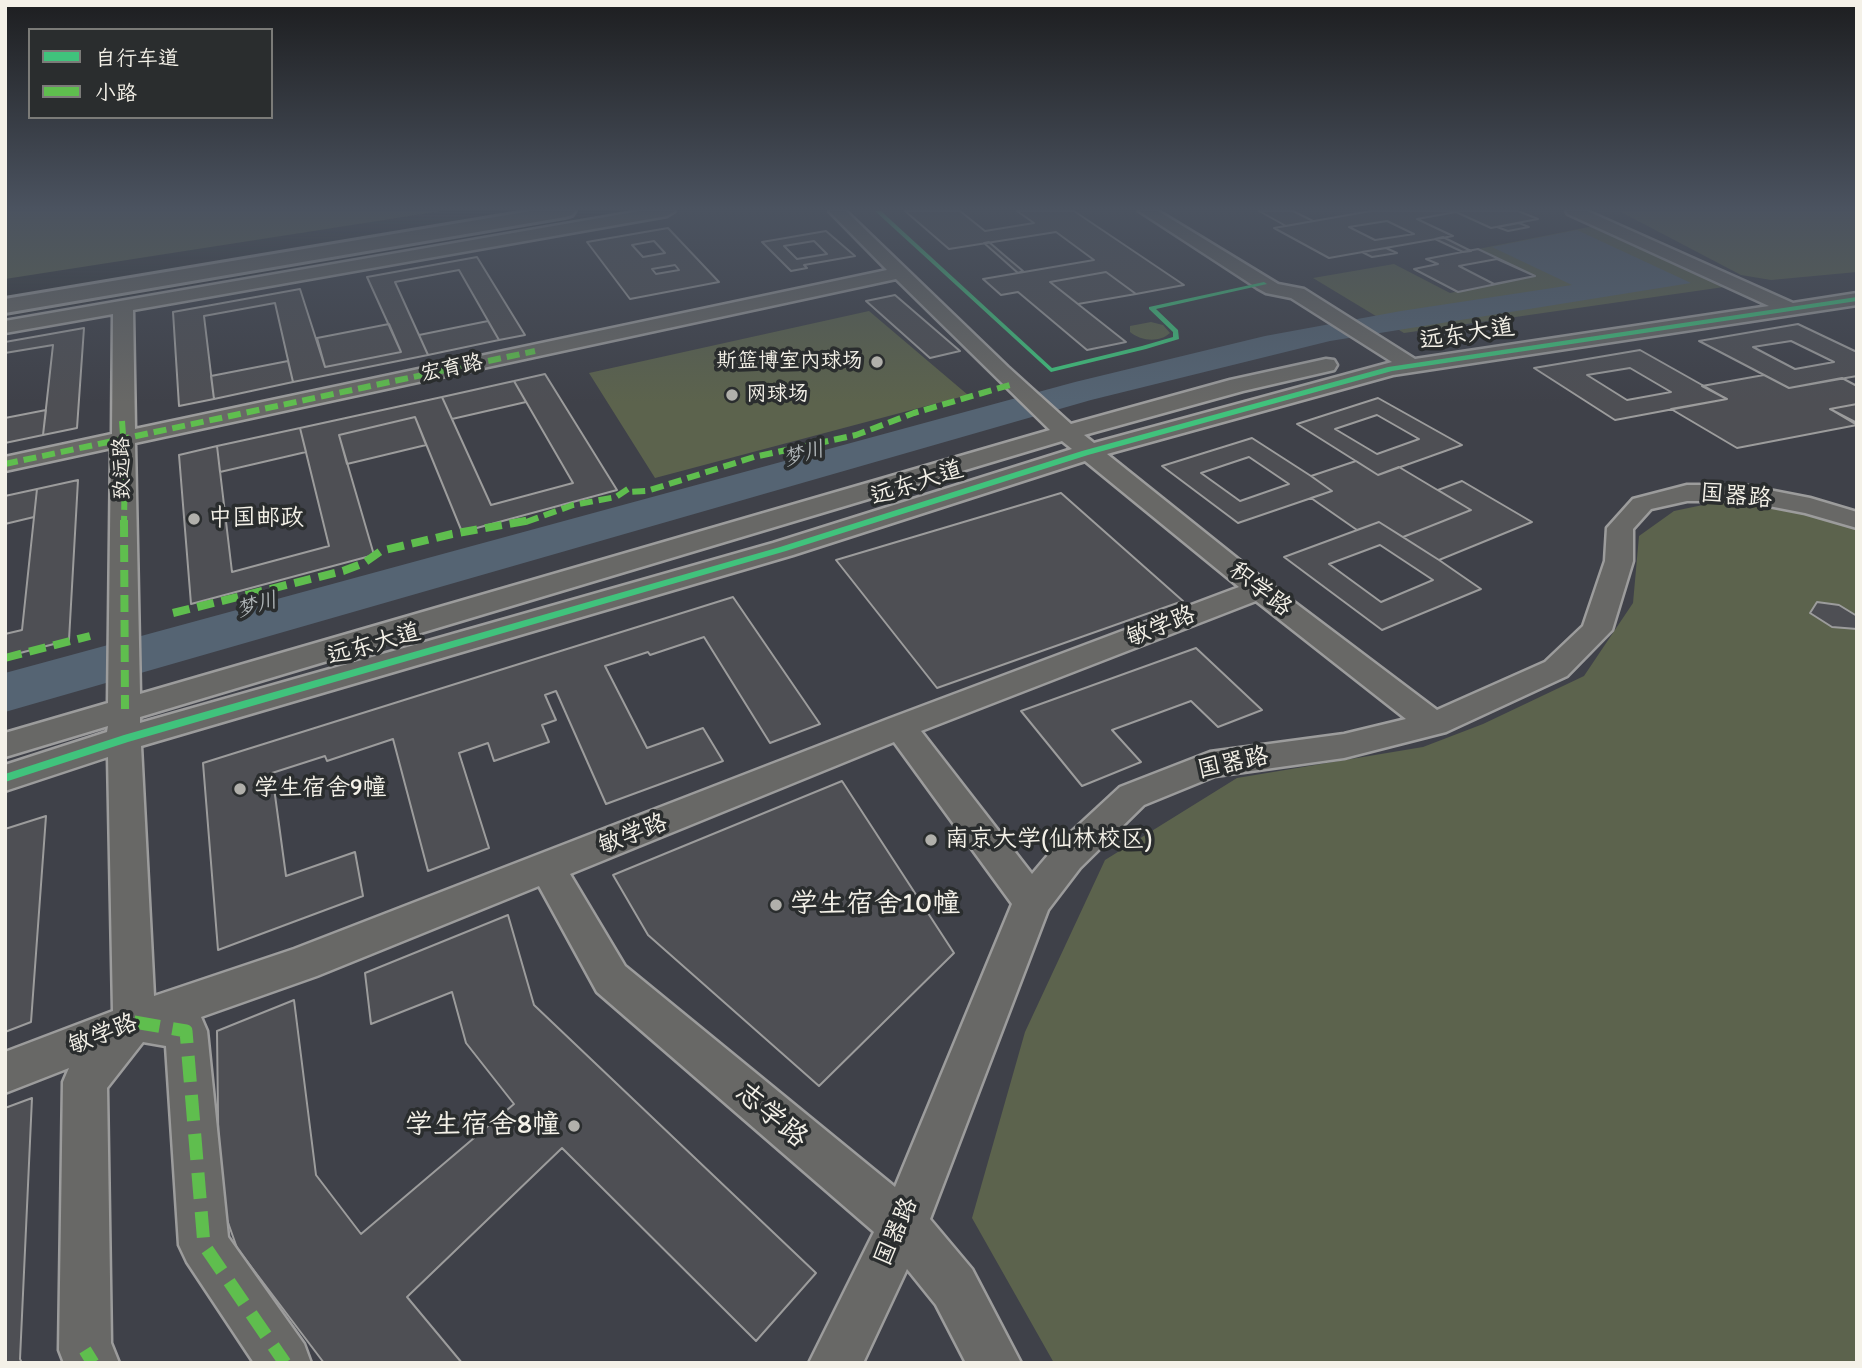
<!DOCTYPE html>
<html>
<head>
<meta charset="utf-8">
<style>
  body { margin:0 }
  #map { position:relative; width:1862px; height:1368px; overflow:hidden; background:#35373a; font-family:Itim,"LXGW WenKai TC",sans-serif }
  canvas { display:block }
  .frame { position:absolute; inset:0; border:7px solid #f4f1e8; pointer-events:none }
  .legend { position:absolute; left:28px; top:28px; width:245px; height:91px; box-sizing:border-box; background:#2a2d2e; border:2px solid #7b7b78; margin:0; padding:9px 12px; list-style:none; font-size:21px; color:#f4f1e8 }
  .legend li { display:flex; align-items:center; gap:14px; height:35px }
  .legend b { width:35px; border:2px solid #7b7b78 }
</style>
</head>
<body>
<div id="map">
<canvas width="1862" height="1368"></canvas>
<div class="frame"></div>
<ul class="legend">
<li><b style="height:9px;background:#40c37c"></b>自行车道</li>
<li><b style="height:9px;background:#5fbe4e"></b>小路</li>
</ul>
</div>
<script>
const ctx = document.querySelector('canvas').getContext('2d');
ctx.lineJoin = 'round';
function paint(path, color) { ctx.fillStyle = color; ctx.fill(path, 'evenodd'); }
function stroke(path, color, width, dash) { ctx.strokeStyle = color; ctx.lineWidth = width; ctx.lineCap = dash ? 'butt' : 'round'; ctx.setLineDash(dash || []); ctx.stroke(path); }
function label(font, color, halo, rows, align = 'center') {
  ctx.font = font + ' Itim,"LXGW WenKai TC",sans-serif'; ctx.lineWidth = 7; ctx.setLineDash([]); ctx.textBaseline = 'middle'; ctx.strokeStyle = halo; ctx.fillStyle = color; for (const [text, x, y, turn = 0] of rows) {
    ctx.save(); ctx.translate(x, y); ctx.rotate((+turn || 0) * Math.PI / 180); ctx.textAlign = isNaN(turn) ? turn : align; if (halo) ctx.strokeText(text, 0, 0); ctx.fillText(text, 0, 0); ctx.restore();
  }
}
paint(new Path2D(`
  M627 211H1857V1363H5V317Z`), '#3f4149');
paint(new Path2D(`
  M5 211H442L5 279Z
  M1619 211H1857V272L1771 280 1741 275Z
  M1594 226 1724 287 1404 333 1313 278 1394 264 1450 293 1534 276 1478 249Z
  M869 311 968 395 655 478 589 373Z
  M1151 322 1163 325 1170 333C1159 343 1141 341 1130 332V326Z
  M1722 501 1818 515 1857 527V1363H1054L972 1218 1025 1032 1105 860 1237 778 1423 747 1483 724 1584 676 1633 603 1639 536 1674 511Z`), '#5c634d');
paint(new Path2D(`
  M1577 230 1691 283 1330 341 1091 400 5 712V673L1075 382 1265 336 1401 311 1572 285 1492 247Z`), '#556473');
const building = new Path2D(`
  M905 211H960L985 231 1034 223 1017 211H1074L1184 285 1136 294 1106 272 1050 282 1126 342 1087 350 1018 292 1001 295 983 279 1094 260 1056 232 949 249Z
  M1259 211H1293L1313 221 1286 226Z
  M1371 211H1518L1538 219 1491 228 1456 212 1417 219 1453 236 1329 258 1274 228ZM1387 221 1414 234 1375 240 1349 227Z
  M1519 223 1529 227 1508 231 1497 227Z
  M668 228 719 282 630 299 587 242ZM654 241 665 253 643 257 632 245ZM675 265 679 270 656 274 652 269Z
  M826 231 855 256 804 265 807 268 791 271 762 242ZM814 241 827 254 797 259 784 246Z
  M1443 237 1471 251 1463 252 1435 239Z
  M989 242 1004 255 1023 271 1018 273 984 243Z
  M1386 248 1397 253 1372 257 1362 252Z
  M1478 249 1535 276 1458 292 1414 269 1438 264 1426 259Z
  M477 257 525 335 499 340 459 270 395 282 428 355 293 382 275 303 204 316 214 399 179 406 173 312 300 289 325 367 401 352 367 277Z
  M1497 259 1535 276 1494 284 1459 266Z
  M1106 272 1136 294 1078 304 1050 282Z
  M895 295 960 351 930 358 866 301Z
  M488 321 499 340 428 355 419 335Z
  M389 324 401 352 325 367 317 338Z
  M1798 324 1857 352V376L1789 388 1699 341ZM1791 341 1834 362 1795 369 1753 347Z
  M84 328 77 428 43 435 53 345 5 353V342Z
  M1640 350 1727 399 1615 420 1534 368ZM1630 368 1671 392 1627 400 1587 375Z
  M288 361 293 382 214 399 211 376Z
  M545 374 617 490 462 532 415 417 339 435 374 555 191 604 179 455 217 446 232 572 329 546 300 428 442 397 491 505 573 483 514 381Z
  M1764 375 1789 388 1842 378 1857 386V404L1830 409 1857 425 1737 448 1671 409 1727 399 1702 386Z
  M514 381 526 402 452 419 442 397Z
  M1378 398 1462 445 1378 475 1297 424ZM1377 415 1419 439 1377 454 1335 429Z
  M1857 404V423L1830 409Z
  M46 410 43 435 5 443V418Z
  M415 417 426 445 347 464 339 435Z
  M300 428 306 452 220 472 217 446Z
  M1252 438 1311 476 1332 491 1238 523 1162 466ZM1249 457 1289 484 1240 501 1201 473Z
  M1356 461 1378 475 1399 467 1471 510 1403 537 1379 522 1357 530 1311 498 1332 491 1311 476Z
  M78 480 69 640 5 657V634L22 630 37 489Z
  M1462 481 1532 522 1439 560 1403 537 1471 510 1438 490Z
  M37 489 34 517 5 524V496Z
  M1061 493 1183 601 937 688 836 560Z
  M1379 522 1439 560 1481 589 1382 630 1284 557ZM1380 545 1433 580 1381 602 1329 564Z
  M733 597 820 724 770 743 704 637 650 655 648 652 605 666 647 748 703 728 723 761 606 804 556 691 545 695 556 720 542 725 549 742 494 761 488 743 459 753 489 848 428 871 393 739 327 761 325 756 272 773 286 876 355 852 363 896 218 950 203 763Z
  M1817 602 1839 605 1857 616V629L1832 627 1810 613Z
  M1196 648 1262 710 1218 727 1191 701 1112 730 1141 762 1082 786 1021 711Z
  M842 781 954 953 819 1086 648 935 613 875Z
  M46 816 31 1022 5 1032V829Z
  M508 915 534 1005 816 1273 756 1341 562 1148 407 1297 462 1363H324L237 1248 219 1197 217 1031 294 1000 316 1175 361 1234 514 1104 466 1043 452 992 371 1024 365 973Z
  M32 1098 20 1359 22 1363H5V1108Z`);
paint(building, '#4e4f54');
stroke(building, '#9c9c9c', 2);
const minor = new Path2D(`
  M640 211H675L667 216 133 310 135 429 887 270 829 211H846L1008 367 1071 424 1230 380 1326 359 1334 360 1337 365 1334 370 1243 391 1084 435 1094 443 1392 362 1291 298 1266 293 1257 288 1139 211H1158L1278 284 1304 289 1415 359 1769 306 1568 214 1566 211H1587L1793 303 1857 293V305L1393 375 1107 454 1253 571 1437 710 1545 662 1583 626 1605 561 1607 528 1633 499 1687 485H1743L1810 498 1857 512V528L1805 513 1743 501H1687L1651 509 1633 529V561L1612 630 1567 676 1446 732 1344 758 1215 776 1144 805 1080 868 1048 910 930 1219 972 1269 1021 1363H966L936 1305 907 1269 863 1363H809L874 1232 597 992 539 886 317 976 201 1017 207 1031 228 1237 304 1344 311 1363H254L187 1262 179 1245 166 1046 143 1042 107 1088 111 1343 119 1363H64L59 1350 63 1082 69 1068 5 1093V1052L113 1011 108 757 5 791V765L107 732 108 726 5 757V733L108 703 111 448 5 471V457L112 434 113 314 5 333V321ZM896 279 1050 430 140 694 135 443ZM1062 441 1072 449 773 543 140 723V717ZM1085 461 1239 587 888 719 294 949 154 996 141 746 793 555ZM1256 601 1406 719 1344 734 1210 752 1120 787 1054 848 1032 874 921 731ZM894 742 1012 904 895 1187 625 966 570 874Z`);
const major = new Path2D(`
  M531 211H575L572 215 565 217 5 313V299Z`);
stroke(minor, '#9c9c9c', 5);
stroke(major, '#9c9c9c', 6);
paint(minor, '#686866');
paint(major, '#686866');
stroke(new Path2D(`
  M122 421 125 460 124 522
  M5 464 535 351
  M526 522 573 505 616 497 628 489 630 492 647 491 754 457 856 435 914 413 1013 384`), '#5fbe4e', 6, [13, 6]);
stroke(new Path2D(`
  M124 520 125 709
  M173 613 343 571 364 563 381 551 452 534 531 520
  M5 658 90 636`), '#5fbe4e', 8, [17, 8]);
stroke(new Path2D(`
  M134 1022 186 1031 204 1245 285 1363
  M85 1350 93 1363`), '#5fbe4e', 13, [26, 13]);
paint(new Path2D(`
  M875 211H881L1052 368 1142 346 1173 337V332L1149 309V307L1264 282 1267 284 1156 309 1178 330 1179 339 1146 349 1051 372Z
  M1857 297V301L1392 371 1088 455 786 551 128 742 5 782V774L124 735 780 547 1082 451 1388 367Z`), '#40c37c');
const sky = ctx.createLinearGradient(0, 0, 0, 402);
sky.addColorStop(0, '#1d1e20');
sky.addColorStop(0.52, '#4b5360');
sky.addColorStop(1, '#4b536000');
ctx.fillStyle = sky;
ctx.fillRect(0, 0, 1862, 402);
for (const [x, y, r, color] of [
  [877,362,7,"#b1b0ab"],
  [732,395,7,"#b1b0ab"],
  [194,519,7,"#b1b0ab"],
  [240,789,7,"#b1b0ab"],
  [931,840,7,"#b1b0ab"],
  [776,905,7,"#b1b0ab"],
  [574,1126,7,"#b1b0ab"]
]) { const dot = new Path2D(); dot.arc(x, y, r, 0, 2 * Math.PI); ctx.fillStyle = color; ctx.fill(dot); stroke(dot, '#2a2d2e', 2.5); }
label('21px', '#f4f1e8', '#2a2d2e', [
  ["斯篮博室内球场",863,362],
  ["网球场",746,395,"left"]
], 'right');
label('21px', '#f4f1e8', '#2a2d2e', [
  ["宏育路",452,369,-12],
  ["致远路",123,468,-91]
]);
label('italic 21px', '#aeb4b6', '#2a2d2e', [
  ["梦川",804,455,-15],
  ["梦川",257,606,-15]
]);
label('24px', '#f4f1e8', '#2a2d2e', [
  ["远东大道",1467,335,-9],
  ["远东大道",917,484,-18],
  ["国器路",1736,497,5],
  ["积学路",1260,590,38],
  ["敏学路",1161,627,-21],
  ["远东大道",374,645,-16],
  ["国器路",1233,764,-12],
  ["敏学路",633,835,-21],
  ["敏学路",103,1035,-21],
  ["国器路",897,1232,-66]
]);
label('24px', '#f4f1e8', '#2a2d2e', [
  ["中国邮政",208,519],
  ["学生宿舍9幢",254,789],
  ["南京大学(仙林校区)",945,840]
], 'left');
label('28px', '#f4f1e8', '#2a2d2e', [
  ["学生宿舍10幢",790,905],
  ["学生宿舍8幢",560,1126,"right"]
], 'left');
label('28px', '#f4f1e8', '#2a2d2e', [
  ["志学路",771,1116,40]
]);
</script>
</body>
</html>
